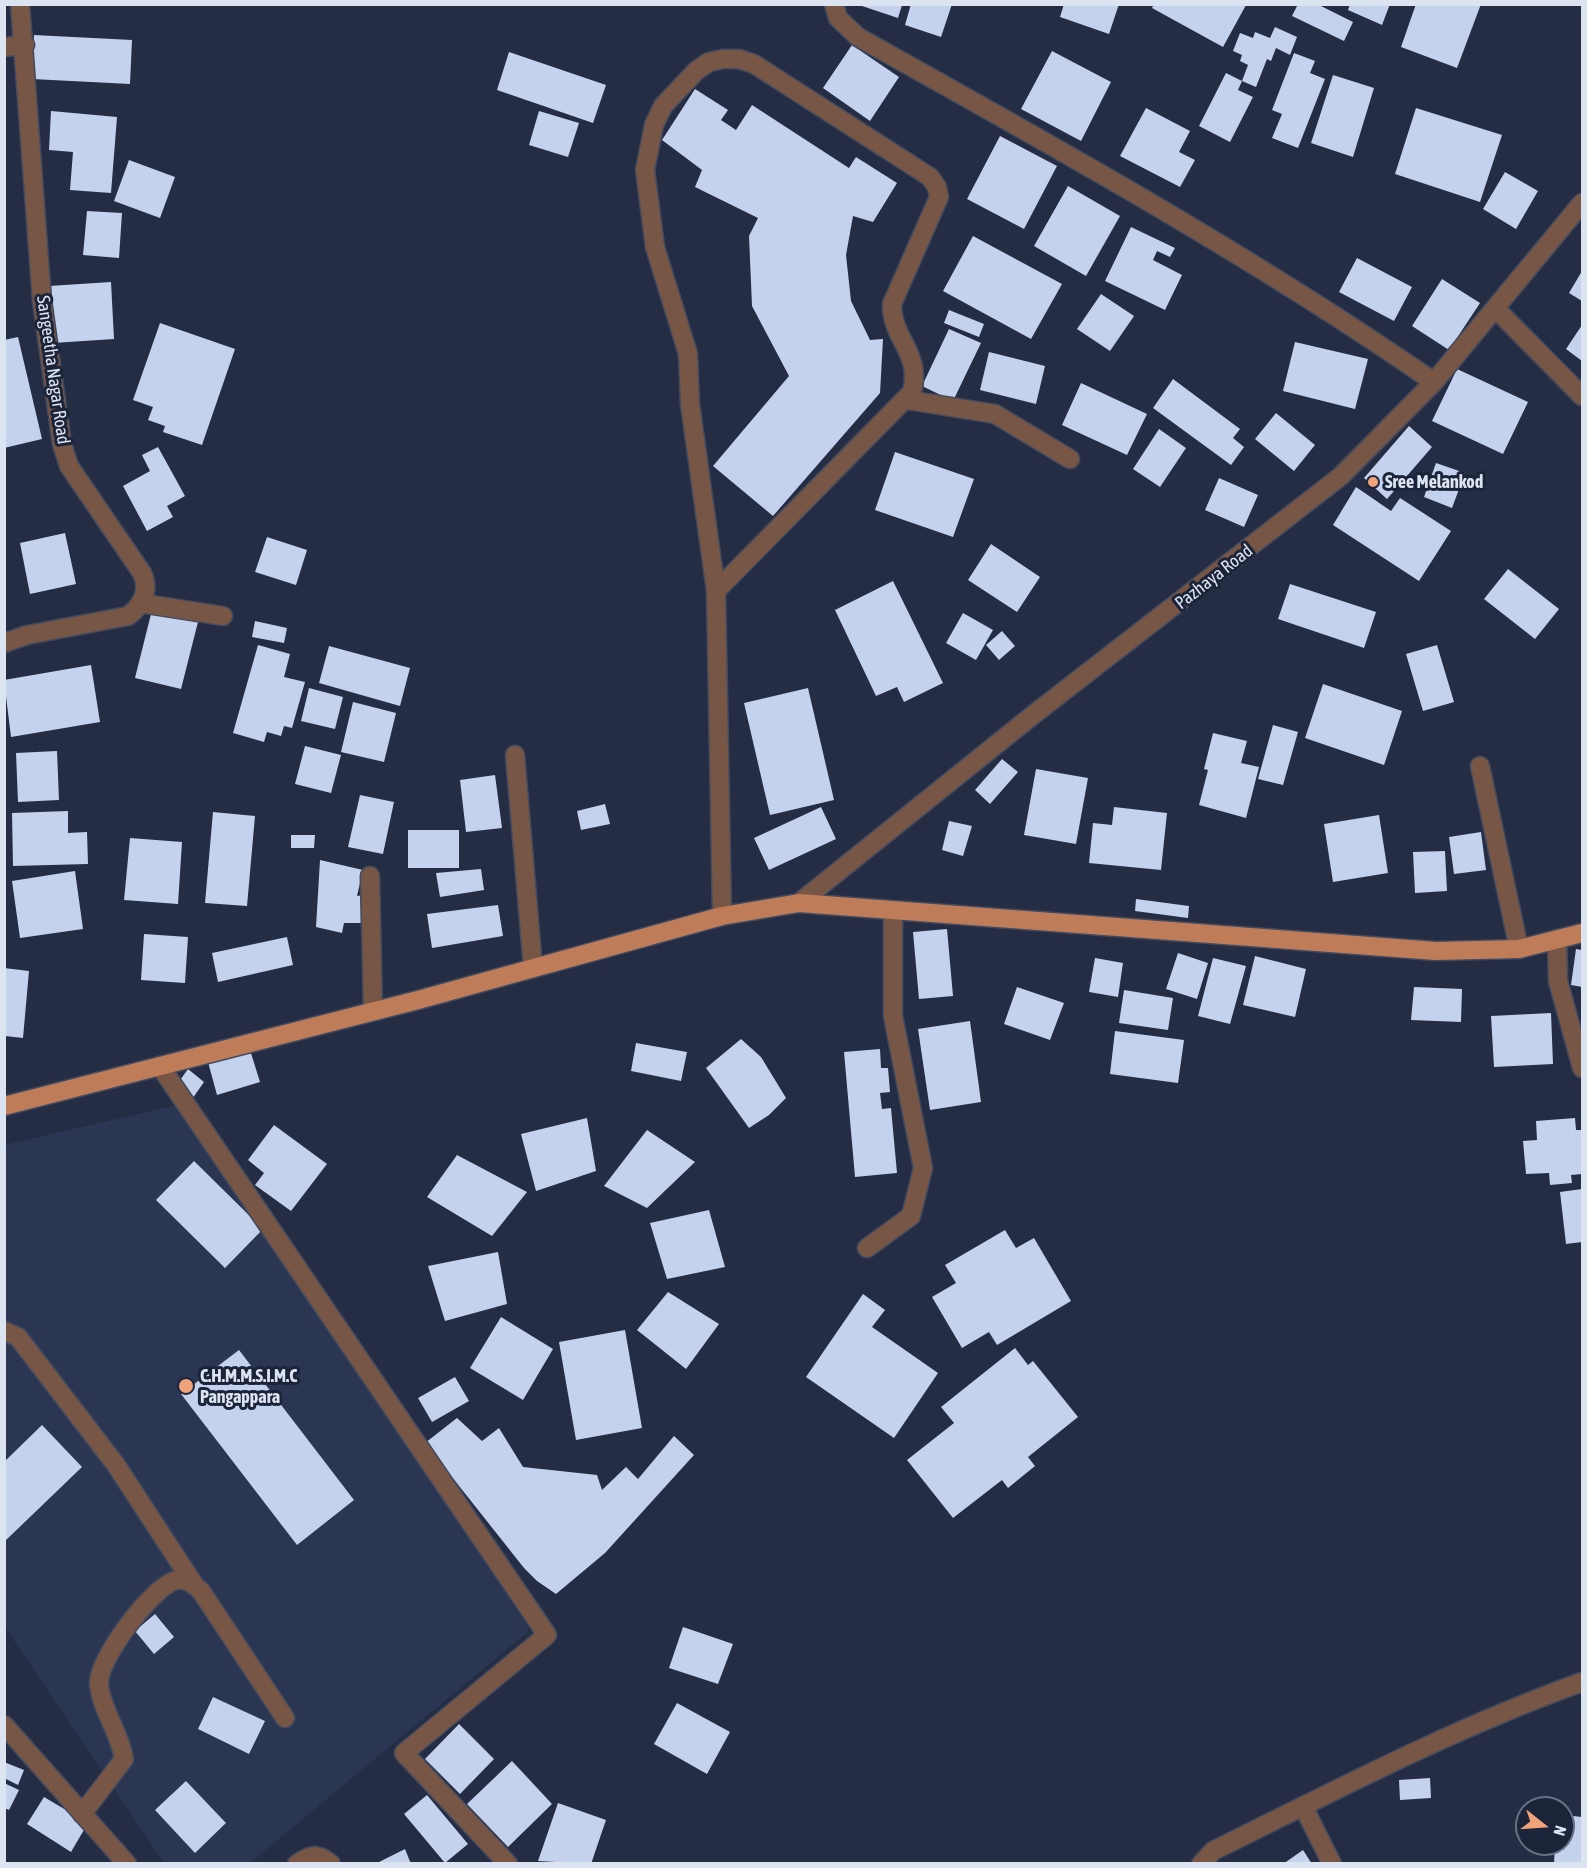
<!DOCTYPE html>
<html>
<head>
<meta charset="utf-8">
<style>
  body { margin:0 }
  #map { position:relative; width:1587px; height:1868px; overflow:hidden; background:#242d43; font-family:"Asap Condensed",sans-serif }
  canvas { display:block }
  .frame { position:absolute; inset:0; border:6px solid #dce3f1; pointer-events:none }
  .north { position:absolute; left:1515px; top:1796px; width:60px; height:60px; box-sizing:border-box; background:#1b2439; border:2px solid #687083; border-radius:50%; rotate:107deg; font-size:16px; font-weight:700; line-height:24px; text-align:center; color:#dce3f1 }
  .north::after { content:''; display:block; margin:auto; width:21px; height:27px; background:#f0a27a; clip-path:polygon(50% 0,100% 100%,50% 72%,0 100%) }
</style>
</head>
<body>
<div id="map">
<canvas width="1587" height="1868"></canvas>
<div class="frame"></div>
<div class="north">N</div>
</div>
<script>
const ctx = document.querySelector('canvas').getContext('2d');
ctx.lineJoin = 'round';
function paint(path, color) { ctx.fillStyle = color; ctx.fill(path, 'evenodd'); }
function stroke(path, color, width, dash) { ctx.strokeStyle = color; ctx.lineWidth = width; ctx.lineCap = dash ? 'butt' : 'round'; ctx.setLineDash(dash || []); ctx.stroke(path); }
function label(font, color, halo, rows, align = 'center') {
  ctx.font = font + ' "Asap Condensed",sans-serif'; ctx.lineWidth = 6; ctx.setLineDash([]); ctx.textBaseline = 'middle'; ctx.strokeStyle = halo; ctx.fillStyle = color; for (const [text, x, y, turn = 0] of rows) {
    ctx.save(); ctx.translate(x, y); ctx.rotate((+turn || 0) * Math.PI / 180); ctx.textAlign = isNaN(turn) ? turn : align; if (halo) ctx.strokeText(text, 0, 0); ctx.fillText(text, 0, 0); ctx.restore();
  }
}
paint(new Path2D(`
  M181 1104 530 1630 250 1863H164L5 1627 4 1145Z`), '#2a3652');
paint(new Path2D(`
  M911 4H952L941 37 905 25Z
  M1064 4H1119L1109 34 1060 17Z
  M1154 4H1245L1246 5 1223 47 1152 8Z
  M1298 4H1317L1353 22 1344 41 1292 16Z
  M1350 4H1390L1382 25 1348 10Z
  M1416 4H1481L1457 68 1401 47Z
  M859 5H902L898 18Z
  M1275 27 1297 37 1290 55 1276 48 1271 61 1267 59 1256 87 1242 81 1248 65 1240 61 1242 55 1233 51 1240 33 1253 38 1255 32 1270 38Z
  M34 35 132 40 130 84 32 79Z
  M852 45 899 77 870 121 823 88Z
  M1052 51 1111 82 1081 141 1021 109Z
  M509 52 606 85 593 123 497 90Z
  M1294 53 1315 61 1310 73 1325 79 1298 148 1272 138 1282 114 1272 110Z
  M1226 73 1242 81 1238 90 1253 97 1230 142 1199 126Z
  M1333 75 1374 88 1353 157 1311 143Z
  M695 89 728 110 721 120 736 130 752 105 849 168 856 157 897 183 873 222 853 216 846 255 851 301 870 340 883 339 880 393 773 516 713 466 789 376 752 306 749 236 758 218 695 187 702 170 662 140Z
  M1146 108 1190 131 1179 152 1195 160 1180 187 1120 156Z
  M1416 108 1502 135 1480 202 1395 174Z
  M51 111 117 117 111 193 70 190 73 152 49 150Z
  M539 111 579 123 568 157 529 145Z
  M1000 136 1057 166 1024 229 967 199Z
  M129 160 175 177 160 218 114 201Z
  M1505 172 1538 191 1516 229 1483 209Z
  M1068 186 1120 216 1086 276 1034 246Z
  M87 211 122 213 119 258 83 255Z
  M1131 227 1175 248 1170 257 1157 251 1153 260 1182 275 1165 310 1105 281Z
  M973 236 1062 284 1031 339 943 291Z
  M1357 258 1412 287 1394 321 1339 292Z
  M1582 271V301L1569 293Z
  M1442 279 1480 303 1449 350 1412 326Z
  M111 282 114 339 53 343 49 286Z
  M1101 294 1134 316 1110 351 1077 329Z
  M949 310 984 324 979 337 944 323Z
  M160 323 235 349 202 445 163 432 165 426 148 420 153 407 133 400Z
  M1582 325V361L1566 349Z
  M949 329 981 343 953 401 922 386Z
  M18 337 42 439 4 448V340Z
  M1295 342 1368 359 1355 409 1283 391Z
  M989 352 1045 366 1036 404 980 390Z
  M1457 369 1528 402 1503 454 1432 421Z
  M1173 379 1240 429 1233 438 1244 447 1231 465 1153 408Z
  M1081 383 1147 414 1127 455 1062 425Z
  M1276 413 1315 445 1294 471 1255 439Z
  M1409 426 1432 447 1387 499 1364 478Z
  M1159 429 1186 448 1160 487 1133 469Z
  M158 447 185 496 167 506 173 517 147 531 123 486 150 471 142 455Z
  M895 452 974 479 953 537 875 510Z
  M1436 463 1465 473 1452 508 1424 497Z
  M1219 478 1258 495 1244 527 1205 510Z
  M1356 487 1391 511 1400 498 1451 531 1419 581 1333 525Z
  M65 533 76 584 30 594 20 543Z
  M267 537 307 550 296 585 255 572Z
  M991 544 1040 577 1017 612 968 580Z
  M1508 569 1559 609 1535 639 1484 599Z
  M893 581 943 683 904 702 897 687 876 696 835 610Z
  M1290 584 1376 612 1364 648 1278 619Z
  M153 606 199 618 181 689 135 678Z
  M963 613 993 630 976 660 946 643Z
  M255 621 287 628 284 643 252 637Z
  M1002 631 1015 646 999 660 986 645Z
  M258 645 290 654 284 677 305 682 292 728 284 726 281 736 267 732 264 742 233 733Z
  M1437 645 1454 702 1423 711 1406 654Z
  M329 646 410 668 400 706 319 683Z
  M91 665 100 722 11 737 4 680Z
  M1323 684 1402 711 1384 765 1305 738Z
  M309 688 343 697 335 729 301 721Z
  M808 688 834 800 770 815 744 703Z
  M353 702 396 713 384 762 341 752Z
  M1273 725 1298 732 1283 785 1258 779Z
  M1213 733 1247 741 1241 763 1259 767 1246 818 1199 805 1208 770 1204 769Z
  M305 746 341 755 331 793 295 784Z
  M57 751 59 800 18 802 16 753Z
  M1002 759 1018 772 990 804 975 790Z
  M1036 769 1088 778 1076 844 1024 835Z
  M495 775 502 828 466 832 460 780Z
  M360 795 394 802 383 854 348 847Z
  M605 804 610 824 581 830 577 811Z
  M821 807 836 839 769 870 754 838Z
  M1114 807 1167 813 1161 870 1089 863 1093 823 1112 825Z
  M68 811V833L87 832 88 864 13 866 12 813Z
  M213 812 255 816 247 906 205 903Z
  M1379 815 1388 873 1333 882 1324 824Z
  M949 821 972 826 963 856 942 850Z
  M408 830H459V868H408Z
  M1481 832 1486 870 1454 874 1449 837Z
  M291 835H315L314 848H291Z
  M130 838 182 842 178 904 124 900Z
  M1445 851 1447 891 1415 893 1413 852Z
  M320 860 363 870 357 896 369 894 363 923H344L342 933 316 927Z
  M481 869 484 890 440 897 436 873Z
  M75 871 83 929 20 938 12 881Z
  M1136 899 1189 906 1188 918 1135 911Z
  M498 905 503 936 432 948 427 914Z
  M947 929 953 996 919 999 913 932Z
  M144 934 188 937 185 983 141 980Z
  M287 937 293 965 218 982 212 953Z
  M1576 949 1582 950V987L1571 985Z
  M1178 953 1208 963 1197 999 1166 989Z
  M1255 956 1306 969 1295 1017 1243 1005Z
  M1095 958 1123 963 1118 997 1089 992Z
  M1213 958 1246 966 1230 1024 1198 1016Z
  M4 968 29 971 23 1038 5 1036Z
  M1017 987 1064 1003 1050 1040 1004 1024Z
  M1414 987 1462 989 1461 1022 1411 1020Z
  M1124 990 1173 998 1168 1030 1119 1023Z
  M1551 1013 1553 1064 1494 1067 1491 1016Z
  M970 1021 981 1102 930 1110 918 1029Z
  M1115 1031 1184 1040 1178 1083 1110 1074Z
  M741 1039 761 1057 786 1098 769 1115 749 1128 706 1068Z
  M636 1043 687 1052 681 1081 631 1071Z
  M880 1049 881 1068H888L890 1092 880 1093 882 1109 891 1108 897 1173 855 1177 844 1052Z
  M250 1050 260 1082 217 1095 208 1062Z
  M188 1069 204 1082 190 1102 173 1090Z
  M587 1118 596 1171 536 1191 521 1134Z
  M1575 1118 1576 1130H1582V1174L1571 1175 1572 1183 1550 1185 1549 1173 1526 1174 1523 1141 1537 1140 1536 1121Z
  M274 1125 327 1164 291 1211 255 1185 264 1173 248 1160Z
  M647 1130 695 1162 647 1208 604 1186Z
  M457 1155 527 1192 492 1236 427 1197Z
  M194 1161 263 1229 225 1268 156 1200Z
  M1582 1189V1242L1566 1244 1560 1192Z
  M709 1210 725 1267 667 1279 650 1223Z
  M1005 1230 1016 1248 1034 1238 1071 1301 997 1345 989 1332 962 1348 932 1297 956 1283 945 1265Z
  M498 1252 507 1304 445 1321 428 1266Z
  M668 1292 719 1324 686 1369 637 1330Z
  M863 1294 885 1310 872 1327 938 1373 894 1438 806 1377Z
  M501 1317 553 1349 523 1400 470 1368Z
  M625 1330 642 1428 576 1440 559 1342Z
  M1015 1348 1028 1365 1033 1361 1078 1417 1028 1457 1035 1466 1008 1488 1002 1480 953 1518 907 1460 954 1423 941 1407Z
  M239 1350 354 1500 297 1545 181 1394Z
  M455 1377 469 1401 432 1422 418 1398Z
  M457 1418 482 1441 499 1428 523 1467 597 1475 602 1490 626 1467 638 1479 674 1436 694 1455 605 1553 556 1594 537 1581 524 1568 425 1443Z
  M42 1425 82 1467 4 1542V1462Z
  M155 1614 174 1637 154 1654 135 1631Z
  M683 1627 733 1644 718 1684 669 1668Z
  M213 1697 265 1721 249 1754 198 1729Z
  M677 1703 730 1732 707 1774 654 1744Z
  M459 1724 494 1759 460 1794 425 1759Z
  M512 1761 552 1804 508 1847 467 1804Z
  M4 1762 24 1770 18 1785 4 1778Z
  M1430 1778 1431 1798 1400 1800 1399 1780Z
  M186 1781 226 1823 195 1853 155 1810Z
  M4 1783 19 1790 9 1810 4 1808Z
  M427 1795 468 1844 445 1863 404 1814Z
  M44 1797 88 1823 71 1852 27 1824Z
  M558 1803 606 1820 591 1864 538 1861Z
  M1563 1815 1582 1817V1864H1554L1555 1844H1563Z
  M405 1849 411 1864H375Z
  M1303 1850 1312 1864H1283Z`), '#c5d2ee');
const minor = new Path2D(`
  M834 4 838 18 858 37C1053 146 1249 254 1434 382
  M4 47 25 45
  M1495 308 1582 396
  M908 400 995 414 1070 459
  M716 591 912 392C922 352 891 339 892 304L939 197 937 187 930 177 754 64 739 59H723L709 62 696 71 663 106 654 125 645 170 655 247 688 354 690 404 716 591 722 916
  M140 603 223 616
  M4 643 27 635 128 616C143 605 150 590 142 573L69 466 62 444 42 301 20 4
  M515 755 533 968
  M1480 766 1519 949
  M370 876 373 1011
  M799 903 1033 715 1341 476 1434 382 1582 203
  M1557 939 1558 981 1582 1068
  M160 1066 547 1635 404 1753 508 1864
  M867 1248 911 1216 923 1168 893 1016V911
  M4 1331 18 1337 116 1465 195 1586
  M4 1725 127 1864
  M1303 1806 1332 1864
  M82 1814 124 1759C120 1733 102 1711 99 1685 96 1661 154 1584 177 1580 187 1578 193 1584 201 1591L285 1718
  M297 1864C310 1854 318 1853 331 1864
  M1201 1864 1213 1851C1334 1791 1454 1728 1582 1682`);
const major = new Path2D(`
  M4 1106 418 1000 722 916 799 903 1436 951 1519 949 1582 933`);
stroke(minor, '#414a5f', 21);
stroke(major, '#414a5f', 21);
stroke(minor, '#785646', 18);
stroke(major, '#bf7c59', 18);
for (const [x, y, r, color] of [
  [1373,482,6,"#f0a27a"],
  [186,1386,8,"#f0a27a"]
]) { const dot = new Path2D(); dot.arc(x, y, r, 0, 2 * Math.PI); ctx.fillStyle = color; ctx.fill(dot); stroke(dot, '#1b2439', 2); }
label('18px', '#dce3f1', '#1b2439', [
  ["Sangeetha Nagar Road",53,370,82],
  ["Pazhaya Road",1214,577,-38]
]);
label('bold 18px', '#dce3f1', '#1b2439', [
  ["Sree Melankod",1385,482],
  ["C.H.M.M.S.I.M.C",200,1376],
  ["Pangappara",200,1397]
], 'left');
</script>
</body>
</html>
